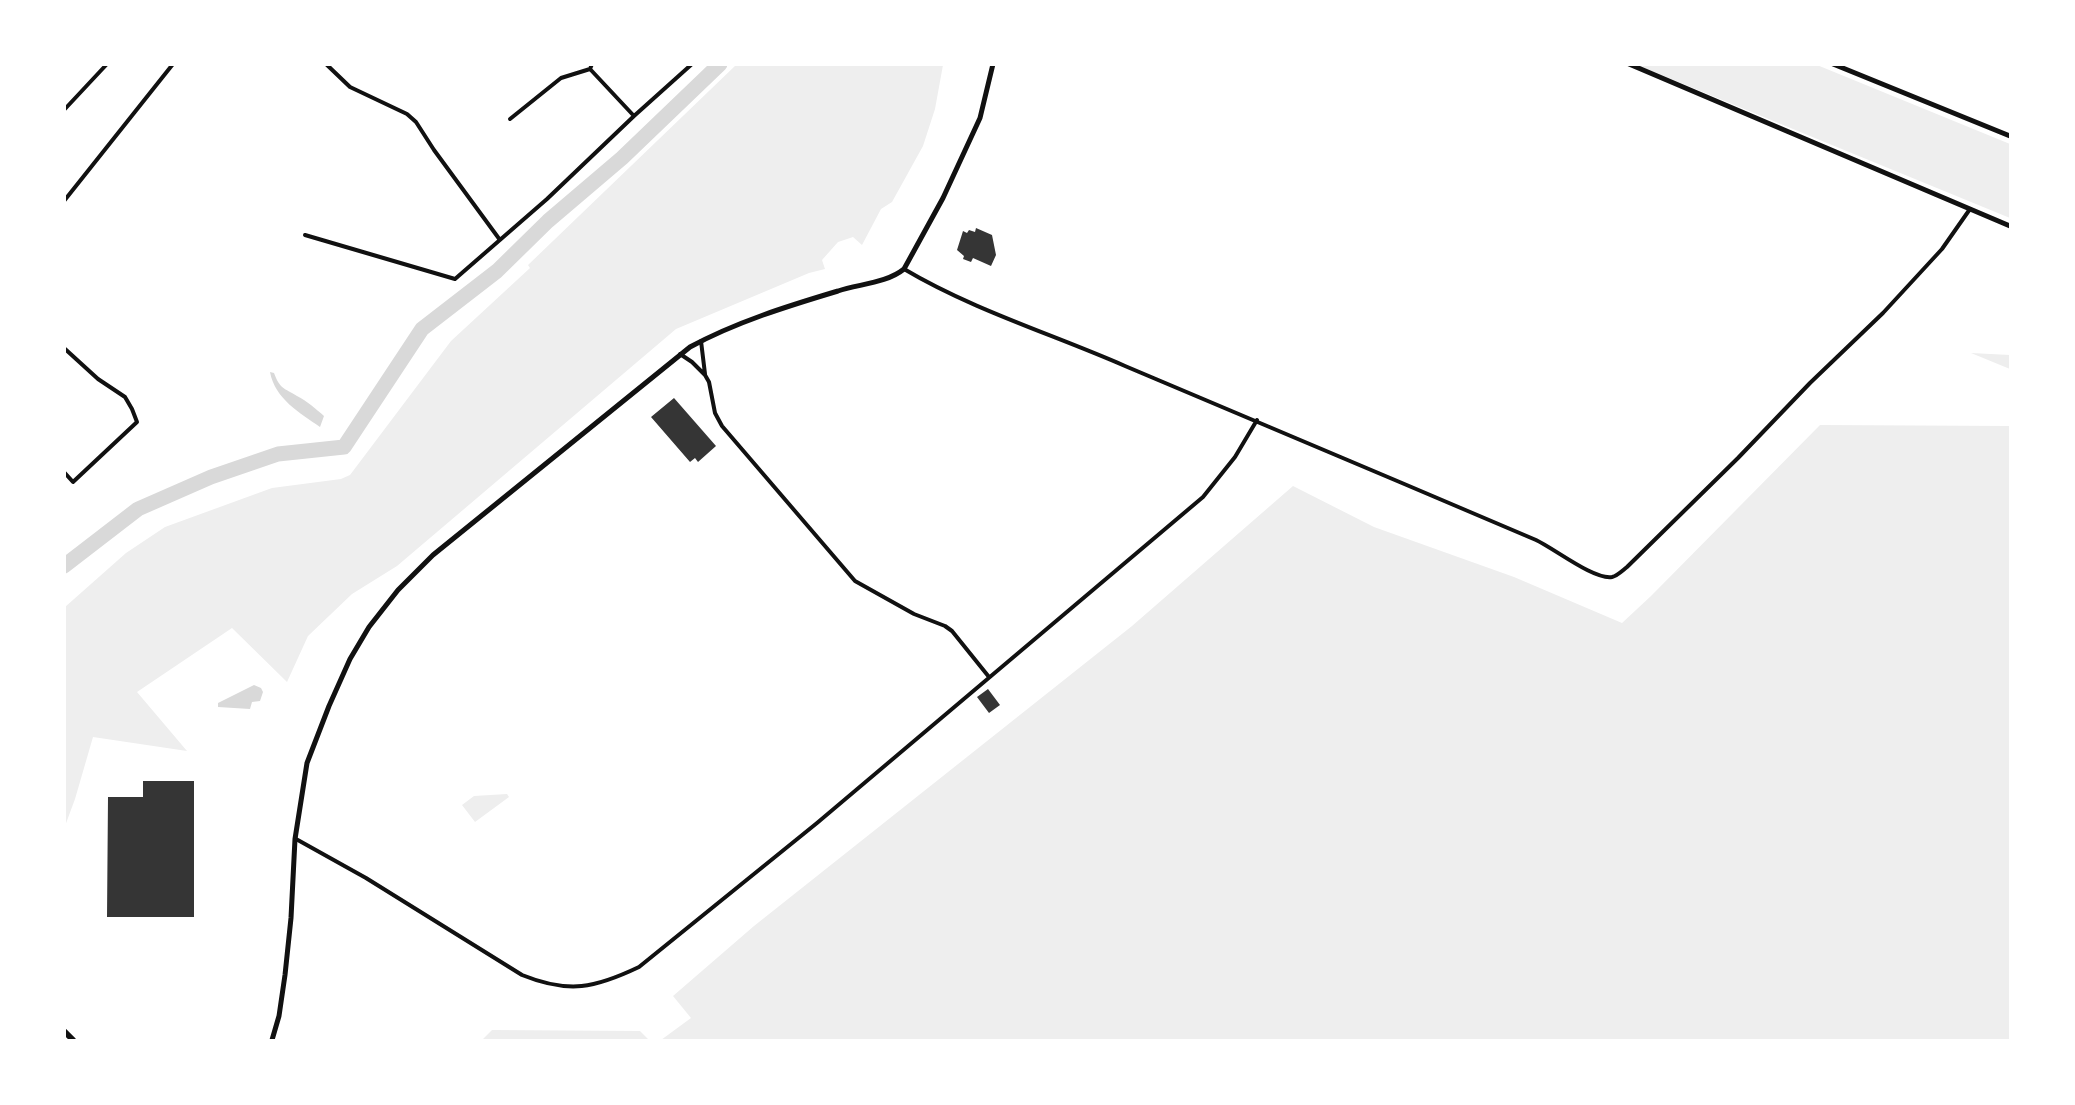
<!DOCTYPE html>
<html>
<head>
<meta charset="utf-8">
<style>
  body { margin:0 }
  #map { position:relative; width:2075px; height:1105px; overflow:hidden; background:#fff; font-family:"Roboto Serif",serif }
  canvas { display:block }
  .frame { position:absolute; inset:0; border:66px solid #fff; pointer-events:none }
</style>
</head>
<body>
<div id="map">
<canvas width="2075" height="1105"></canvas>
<div class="frame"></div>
</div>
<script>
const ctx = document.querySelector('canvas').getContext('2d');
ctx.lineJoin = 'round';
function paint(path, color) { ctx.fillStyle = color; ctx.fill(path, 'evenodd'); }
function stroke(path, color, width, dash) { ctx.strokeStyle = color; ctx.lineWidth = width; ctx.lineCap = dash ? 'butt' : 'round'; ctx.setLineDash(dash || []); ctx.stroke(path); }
paint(new Path2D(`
  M736 65H943L935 109 923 146 892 202 881 209 862 245 853 237 838 242 822 260 825 269 809 273 676 329 397 566 352 594 308 636 287 682 232 628 137 692 187 751 93 737 75 799 65 826V607L126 553 165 527 272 488 341 479 350 475 451 341 530 268 528 265Z
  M1637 65H1817L2010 144V218Z
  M1971 353 2010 355V369Z
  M1820 425 2010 426V1040H661L691 1018 673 996 754 926 1132 626 1293 486 1374 527 1514 577 1622 623 1651 596Z
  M507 794 509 797 475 822 462 805 474 796Z
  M492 1030 640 1031 649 1040H482Z`), '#eee');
paint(new Path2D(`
  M270 372 274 373C280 389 284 388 297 396 307 401 316 409 324 416L320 427C300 413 275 399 270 372Z
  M254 685 261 688 263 692 260 701 252 702 250 709 218 707V703Z`), '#d9d9d9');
stroke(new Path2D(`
  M64 566 138 509 211 477 278 454 344 447 422 329 497 271 548 221 622 158 720 64`), '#d9d9d9', 15);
paint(new Path2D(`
  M976 228 992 235 996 255 991 266 973 258 971 262 963 259 964 256 957 250 963 231 967 233 969 230 975 232Z
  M674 398 716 446 698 462 695 458 690 462 651 417Z
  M988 689 1000 705 989 713 977 697Z
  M143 781H194V917H107L108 797H143Z`), '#353535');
stroke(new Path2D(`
  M326 64 350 87 407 114 416 122 434 150 500 240
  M590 69 634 116
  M64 110 107 64
  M510 119 561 78 590 69 592 64
  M64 201 173 64
  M305 235 455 279 547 199 634 116 692 64
  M904 269C973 310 1052 334 1125 366 1262 423 1399 482 1536 540 1555 549 1594 580 1612 577 1617 576 1622 571 1627 567L1738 458 1810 383 1883 313 1942 249 1970 209
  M701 341 705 374
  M64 348 98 379 125 397 132 409 137 422 73 482 64 472
  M680 354 692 362 705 375 709 382 715 413 722 426 855 581 914 614 945 626 952 631 989 677
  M296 839 366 878 522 975C569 994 595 988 639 967L817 823 1203 497 1235 457 1257 420`), '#111', 4);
stroke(new Path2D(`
  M1629 64 2010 226
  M1833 64 2010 136
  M272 1040 279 1016 285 975 291 918 295 839 307 763 329 706 350 659 369 627 398 590 433 555 690 347C736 322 788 306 838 291 859 284 887 283 904 269L943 198 980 118 993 64`), '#111', 5);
stroke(new Path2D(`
  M64 1031 73 1040`), '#111', 6);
</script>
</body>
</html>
